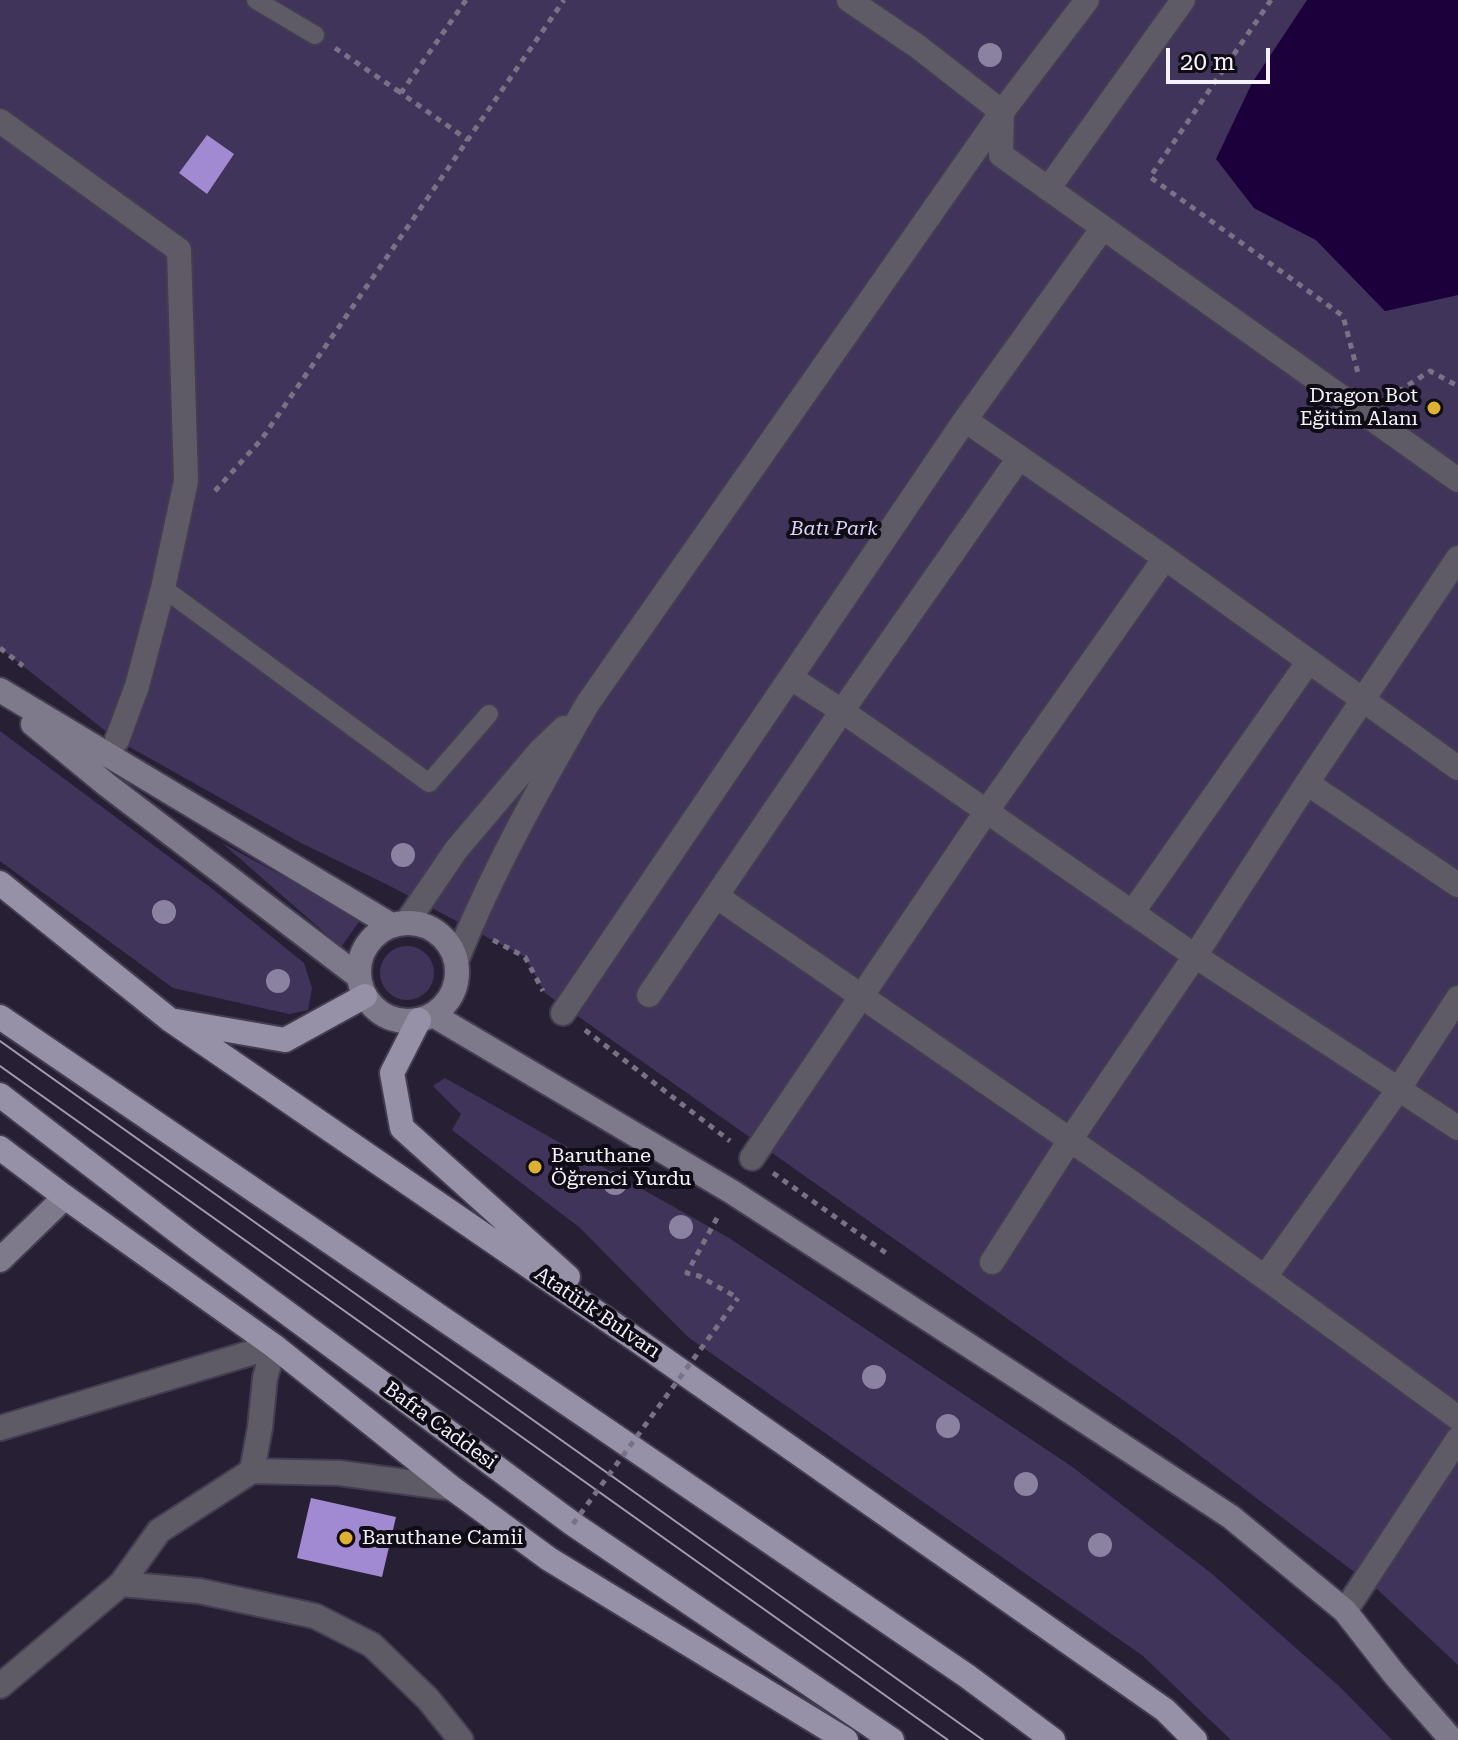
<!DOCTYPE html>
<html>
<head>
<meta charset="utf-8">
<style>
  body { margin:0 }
  #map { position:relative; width:1458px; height:1740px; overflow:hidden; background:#272035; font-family:"Roboto Serif",serif }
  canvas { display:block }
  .scale { position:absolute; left:1166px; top:48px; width:104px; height:36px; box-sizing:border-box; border:4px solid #f5f2fe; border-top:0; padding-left:10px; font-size:24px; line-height:28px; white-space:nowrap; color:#f5f2fe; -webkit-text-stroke:6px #0f0c15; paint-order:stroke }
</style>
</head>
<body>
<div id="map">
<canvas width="1458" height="1740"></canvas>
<div class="scale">20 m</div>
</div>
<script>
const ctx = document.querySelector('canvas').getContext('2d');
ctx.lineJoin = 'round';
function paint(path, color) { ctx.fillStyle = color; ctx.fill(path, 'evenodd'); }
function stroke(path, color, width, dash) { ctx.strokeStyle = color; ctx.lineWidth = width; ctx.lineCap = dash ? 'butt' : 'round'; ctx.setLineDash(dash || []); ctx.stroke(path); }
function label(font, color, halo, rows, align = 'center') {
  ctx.font = font + ' "Roboto Serif",serif'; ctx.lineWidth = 8; ctx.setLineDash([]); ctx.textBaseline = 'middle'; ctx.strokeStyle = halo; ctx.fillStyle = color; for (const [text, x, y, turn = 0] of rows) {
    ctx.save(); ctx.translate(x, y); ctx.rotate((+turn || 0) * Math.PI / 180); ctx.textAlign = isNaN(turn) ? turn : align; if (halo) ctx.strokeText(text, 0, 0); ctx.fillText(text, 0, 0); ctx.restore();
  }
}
paint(new Path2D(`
  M0 0H1310L1254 208 1316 240 1385 311 1458 295V1665L1377 1589 1174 1436 545 993 525 957 386 884 301 843 117 740 0 648Z
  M0 731 215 891 304 963 312 988 308 1010 289 1014 173 988 0 861Z
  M222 843 361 919 341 947Z
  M380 973a27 27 0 1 1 54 0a27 27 0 1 1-54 0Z
  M445 1078 729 1238 1071 1466 1211 1573 1340 1687 1392 1740H1231L1143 1656 688 1337 579 1227 452 1130 461 1114 433 1086Z`), '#41345b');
paint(new Path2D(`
  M1307 0H1458V295L1385 311 1316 240 1254 208 1216 159 1252 83Z`), '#1c003b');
paint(new Path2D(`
  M207 135 234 154 207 194 179 173Z
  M311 1498 396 1517 382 1577 297 1558Z`), '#a18ad2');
const lane = new Path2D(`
  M256 0 315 35
  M163 588 429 783 489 714`);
const street = new Path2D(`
  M849 0 917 46 1002 112 1001 155 1458 480
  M0 121 179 250 186 481 163 588 137 686 117 740
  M1048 189 1183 0
  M965 420 1165 558 1458 768
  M791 678 842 711 1195 956 1458 1128
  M1307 783 1458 885
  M716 896C834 978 952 1058 1070 1140 1201 1230 1330 1324 1458 1418
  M1132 913 1309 661
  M407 922 456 850 539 752 564 728
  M457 959C493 870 540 786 588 703L1002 112 1087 0
  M649 995 842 711 1019 458
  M563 1013 965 420 1102 229
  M752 1158 986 812 1165 558
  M992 1262 1070 1140 1195 956 1307 783 1458 558
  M1265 1277 1398 1090 1458 998
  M0 1428 274 1346
  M252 1471 260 1428 265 1378 274 1346
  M121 1584 199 1591 315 1616 372 1645 428 1699 461 1740
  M1345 1611 1458 1439
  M0 1686 121 1584 159 1531 252 1471 339 1473 452 1488`);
const secondary = new Path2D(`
  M0 690 391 925
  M33 724 107 785 358 976
  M359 972a49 49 0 1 1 98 0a49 49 0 1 1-98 0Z
  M433 1015 732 1192 1016 1376 1231 1517 1345 1611 1395 1675 1452 1740
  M0 1260 65 1197`);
const primary = new Path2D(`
  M0 883 169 1019 641 1343 1165 1710 1195 1740
  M0 1017 967 1676 1053 1740
  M419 1020 392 1073 402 1128 568 1277
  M176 1021 285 1040 365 996
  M0 1095 195 1245 573 1524 892 1740
  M0 1148 65 1197 274 1346 452 1488 549 1559 846 1740`);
stroke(lane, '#443d51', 22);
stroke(street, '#443d51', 28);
stroke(secondary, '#443d51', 28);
stroke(primary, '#443d51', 28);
stroke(new Path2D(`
  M466 0 401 93 468 140
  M1271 0 1150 177 1343 316 1358 373
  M335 48 401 93
  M1388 398 1430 371 1458 386
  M215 491 261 440 564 0
  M0 648 23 666
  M493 940 525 957 543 991
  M585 1030 730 1141
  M773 1173 886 1253
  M717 1218 687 1273 699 1276 738 1298`), '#787284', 5, [6, 6]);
stroke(lane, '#5e5b66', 18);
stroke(street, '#5e5b66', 24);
stroke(secondary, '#7e798b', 24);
stroke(primary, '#9791a7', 24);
stroke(new Path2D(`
  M0 1041 983 1740
  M0 1066 948 1740`), '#a09bab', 2);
stroke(new Path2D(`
  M573 1524 738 1298`), '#787284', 5, [6, 6]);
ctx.fillStyle = '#8b82a1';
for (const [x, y] of [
  [990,55],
  [403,855],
  [164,912],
  [278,981],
  [615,1183],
  [681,1227],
  [874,1377],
  [948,1426],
  [1026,1484],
  [1100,1545]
]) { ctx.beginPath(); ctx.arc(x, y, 12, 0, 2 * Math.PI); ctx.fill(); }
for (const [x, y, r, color] of [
  [1434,408,8,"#deb133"],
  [535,1167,8,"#deb133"],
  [346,1538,8,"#deb133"]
]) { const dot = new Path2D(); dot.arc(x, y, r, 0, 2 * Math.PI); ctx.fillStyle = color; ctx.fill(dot); stroke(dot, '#0f0c15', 3); }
label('20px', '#f5f2fe', '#0f0c15', [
  ["Dragon Bot",1418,396,"right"],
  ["Eğitim Alanı",1418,419,"right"],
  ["Baruthane",551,1156],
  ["Öğrenci Yurdu",551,1179],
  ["Baruthane Camii",362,1538]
], 'left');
label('italic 20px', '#ddd2f9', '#0f0c15', [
  ["Batı Park",834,529]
]);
label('20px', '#f5f2fe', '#0f0c15', [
  ["Atatürk Bulvarı",597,1313,34],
  ["Bafra Caddesi",440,1426,36]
]);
</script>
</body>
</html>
